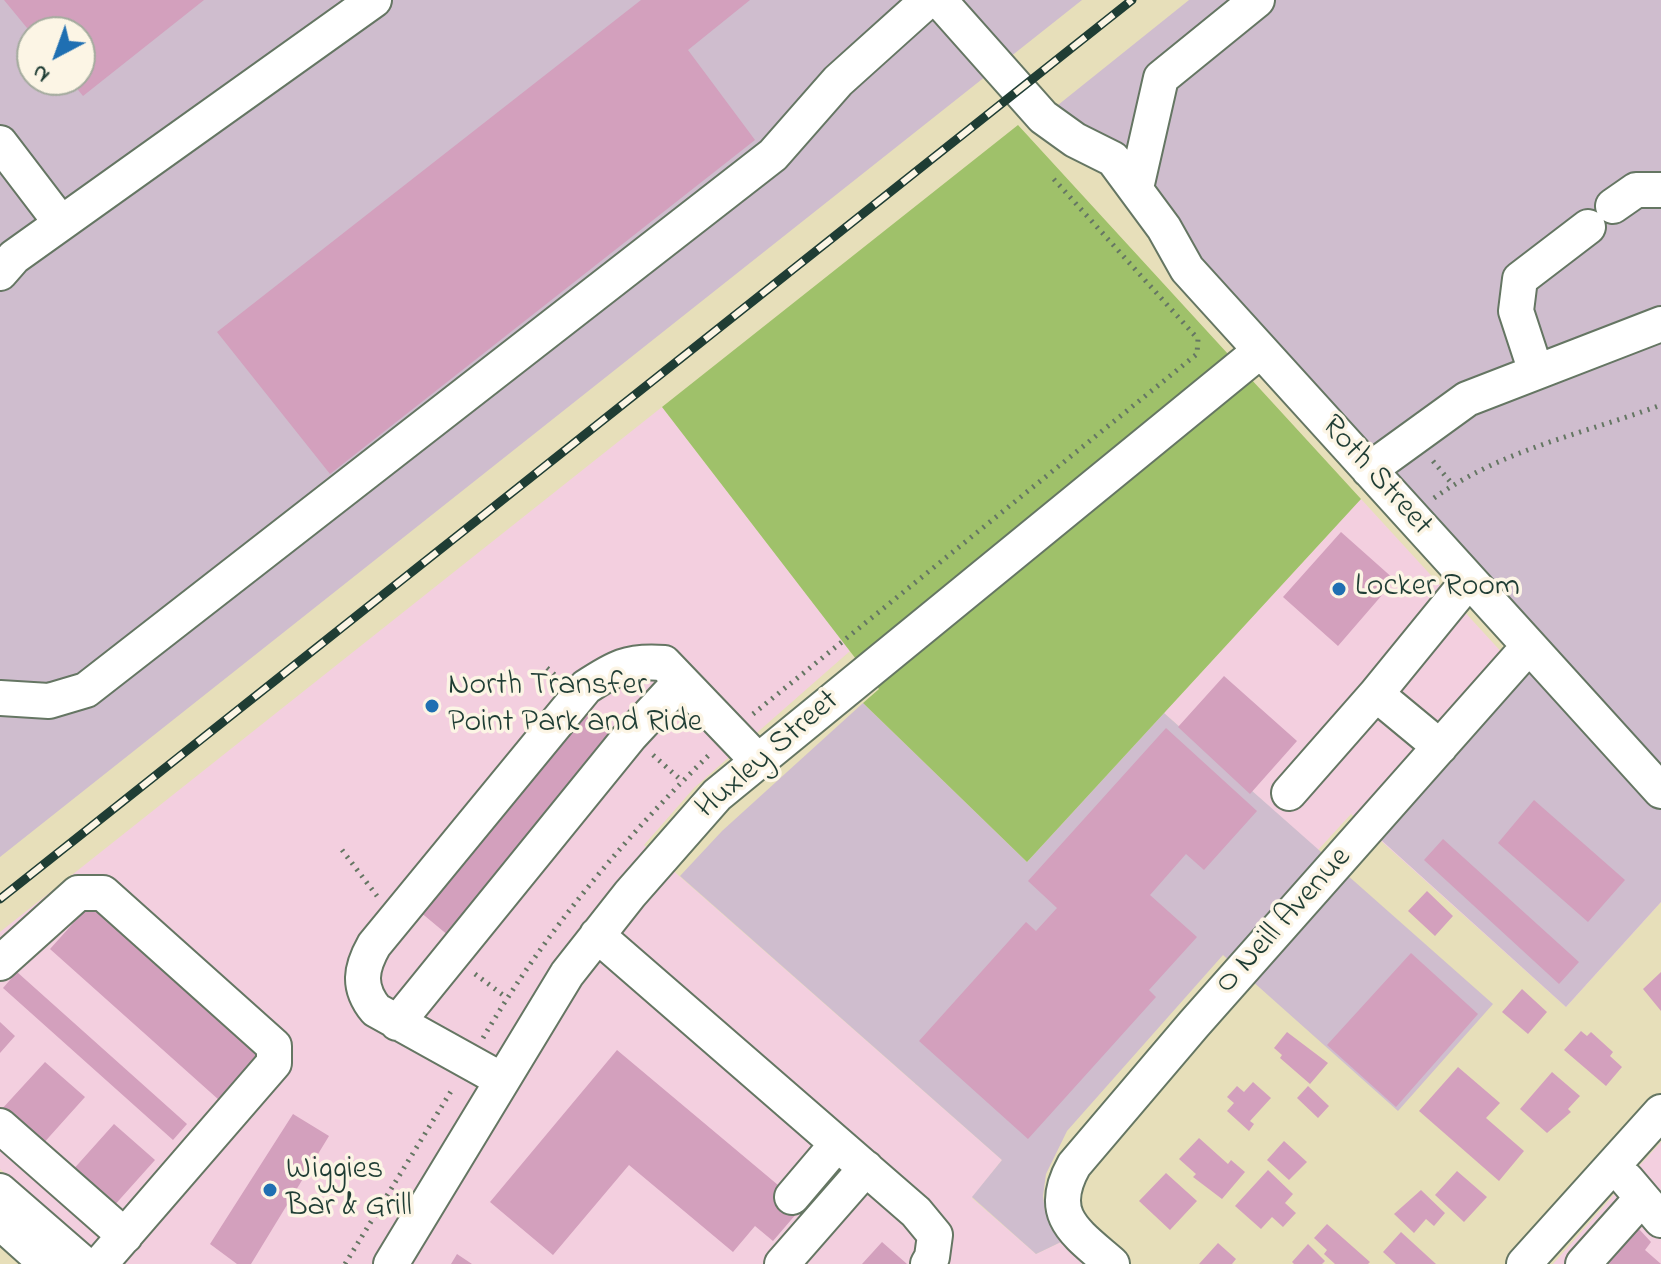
<!DOCTYPE html>
<html>
<head>
<meta charset="utf-8">
<style>
  body { margin:0 }
  #map { position:relative; width:1661px; height:1264px; overflow:hidden; background:#e7dfba; font-family:"Indie Flower",sans-serif }
  canvas { display:block }
  .north { position:absolute; left:16px; top:16px; width:80px; height:80px; box-sizing:border-box; background:#fcf5e5; border:2px solid #a4ab9e; border-radius:50%; rotate:221deg; font-size:22px; font-weight:700; line-height:32px; text-align:center; color:#1f3d34 }
  .north::after { content:''; display:block; margin:auto; width:28px; height:36px; background:#1f6fb2; clip-path:polygon(50% 0,100% 100%,50% 72%,0 100%) }
</style>
</head>
<body>
<div id="map">
<canvas width="1661" height="1264"></canvas>
<div class="north">N</div>
</div>
<script>
const ctx = document.querySelector('canvas').getContext('2d');
ctx.lineJoin = 'round';
function paint(path, color) { ctx.fillStyle = color; ctx.fill(path, 'evenodd'); }
function stroke(path, color, width, dash) { ctx.strokeStyle = color; ctx.lineWidth = width; ctx.lineCap = dash ? 'butt' : 'round'; ctx.setLineDash(dash || []); ctx.stroke(path); }
function label(font, color, halo, rows, align = 'center') {
  ctx.font = font + ' "Indie Flower",sans-serif'; ctx.lineWidth = 7; ctx.setLineDash([]); ctx.textBaseline = 'middle'; ctx.strokeStyle = halo; ctx.fillStyle = color; for (const [text, x, y, turn = 0] of rows) {
    ctx.save(); ctx.translate(x, y); ctx.rotate((+turn || 0) * Math.PI / 180); ctx.textAlign = isNaN(turn) ? turn : align; if (halo) ctx.strokeText(text, 0, 0); ctx.fillText(text, 0, 0); ctx.restore();
  }
}
paint(new Path2D(`
  M662 407 850 651 694 788 644 845 1002 1160 972 1198 1036 1254 1061 1242 1086 1264H107L0 1169V932Z
  M1361 499 1661 826V902L1566 1007 1351 814 1318 850 1164 713Z
  M1661 1142V1264H1553L1640 1165Z`), '#f3cfdf');
paint(new Path2D(`
  M0 0H1082L0 857ZM32 32H80V80H32Z
  M1189 0H1661V902L1566 1007 1368 828 1529 647 1164 228 1043 117Z
  M863 703 1027 862 1164 713 1493 1004 1398 1111 1223 955 1067 1131 1046 1174 1043 1196 1045 1211 1061 1242 1036 1254 972 1197 1002 1160 680 876 722 831Z`), '#cfbdce');
paint(new Path2D(`
  M1018 125 1361 499 1027 862 863 703 879 689 662 407Z`), '#9fc16a');
paint(new Path2D(`
  M4 0H204L83 96 70 80H80V32L32 34Z
  M641 0H750L688 50 755 140 330 474 217 332Z
  M1341 532 1395 580 1338 646 1283 597Z
  M1224 676 1297 741 1250 794 1178 727Z
  M588 711 618 735 449 936 419 911Z
  M1166 728 1257 811 1204 870 1186 854 1150 895 1197 937 1149 990 1156 997 1028 1139 919 1041 1026 922 1036 931 1057 908 1028 881Z
  M1534 800 1625 880 1588 922 1498 843Z
  M1443 839 1579 962 1559 984 1424 860Z
  M1427 891 1453 916 1435 936 1408 911Z
  M94 900 263 1051 219 1100 50 949Z
  M1411 953 1478 1014 1396 1107 1327 1045Z
  M17 972 187 1124 173 1140 3 988Z
  M1661 972V1011L1643 989Z
  M1522 989 1547 1012 1528 1034 1502 1012Z
  M0 1022 15 1036 0 1053Z
  M1581 1031 1587 1036 1591 1032 1613 1052 1610 1056 1622 1067 1606 1086 1564 1050Z
  M1287 1032 1328 1063 1310 1084 1280 1058 1282 1055 1274 1048Z
  M617 1050 803 1206 773 1241 755 1226 733 1252 629 1165 553 1255 490 1202Z
  M45 1062 85 1097 41 1146 1 1110Z
  M1458 1067 1500 1103 1486 1118 1524 1151 1499 1181 1419 1111Z
  M1552 1072 1580 1096 1568 1109 1571 1112 1547 1133 1520 1109Z
  M1253 1082 1271 1098 1250 1121 1254 1124 1249 1131 1227 1111 1234 1103 1227 1097 1237 1086 1244 1092Z
  M1308 1086 1329 1106 1318 1118 1297 1098Z
  M293 1114 329 1136 251 1264H237L210 1244Z
  M114 1124 155 1160 112 1208 71 1172Z
  M1199 1138 1228 1164 1231 1160 1245 1172 1222 1199 1193 1177 1196 1174 1179 1159Z
  M1284 1141 1307 1162 1289 1180 1267 1160Z
  M1268 1170 1293 1194 1285 1203 1296 1213 1283 1227 1272 1217 1261 1229 1235 1206Z
  M1457 1171 1487 1197 1464 1222 1435 1195Z
  M1166 1173 1197 1201 1170 1230 1139 1201Z
  M1421 1190 1445 1213 1434 1226 1426 1219 1414 1233 1394 1214Z
  M1327 1224 1370 1262 1368 1264H1335L1324 1254 1327 1250 1314 1238Z
  M1638 1228 1651 1242 1645 1250 1661 1264H1607Z
  M1401 1232 1436 1264H1396L1383 1252Z
  M882 1242 907 1264H862Z
  M1218 1243 1236 1259 1232 1264H1199Z
  M1308 1244 1325 1261 1322 1264H1294L1292 1262Z
  M457 1254 472 1264H451Z`), '#d3a0bd');
const minor = new Path2D(`
  M939 0 1043 117 1075 140 1113 159 1164 228 1187 269 1661 791
  M0 143 61 223
  M1136 188 1161 78 1257 0
  M1613 206 1636 190H1661
  M0 273 14 257 374 0
  M1536 372 1516 311 1520 279 1588 227
  M1369 470 1467 399 1661 324
  M1376 694 1469 580
  M0 698 49 701 86 690 773 155 838 81 928 0
  M1289 793 1376 694 1440 747
  M597 935 916 1212 935 1235 932 1257 928 1264
  M0 963 78 893H103L274 1046V1063L100 1264
  M397 1023 630 736 681 681
  M502 1080 376 1010C357 987 361 968 374 945L586 687C615 668 628 660 664 663L758 761
  M0 1126 125 1236
  M1627 1180 1661 1220
  M0 1191 84 1264
  M792 1197 837 1144
  M0 1222 47 1264
  M391 1264 567 974 630 894 717 795 1260 351
  M782 1264 866 1168
  M1112 1264C1075 1232 1046 1215 1074 1165L1194 1024 1529 646
  M1524 1264 1661 1112
  M1583 1264 1642 1198`);
stroke(minor, '#657663', 38);
stroke(new Path2D(`
  M1433 461 1453 485
  M1434 498C1503 449 1583 434 1661 405
  M547 668 555 675
  M753 714 1197 354 1198 339 1051 176
  M653 755 682 781
  M342 850 377 896
  M475 974 507 998
  M483 1038C545 932 623 839 711 753
  M345 1264 453 1088`), '#657663', 5, [2, 6]);
stroke(minor, '#fff', 34);
const rail = new Path2D(`
  M0 899 1132 0`);
stroke(rail, '#1f3d34', 9);
stroke(rail, '#fcf5e5', 6, [18]);
for (const [x, y, r, color] of [
  [1339,589,8,"#1f6fb2"],
  [432,706,8,"#1f6fb2"],
  [270,1190,8,"#1f6fb2"]
]) { const dot = new Path2D(); dot.arc(x, y, r, 0, 2 * Math.PI); ctx.fillStyle = color; ctx.fill(dot); stroke(dot, '#fcf5e5', 3); }
label('32px', '#1f3d34', '#fcf5e5', [
  ["Roth Street",1375,477,48],
  ["Huxley Street",769,756,-41],
  ["O Neill Avenue",1285,922,-48]
]);
label('32px', '#1f3d34', '#fcf5e5', [
  ["Locker Room",1355,589],
  ["North Transfer",448,688],
  ["Point Park and Ride",448,725],
  ["Wiggies",286,1172],
  ["Bar & Grill",286,1209]
], 'left');
</script>
</body>
</html>
